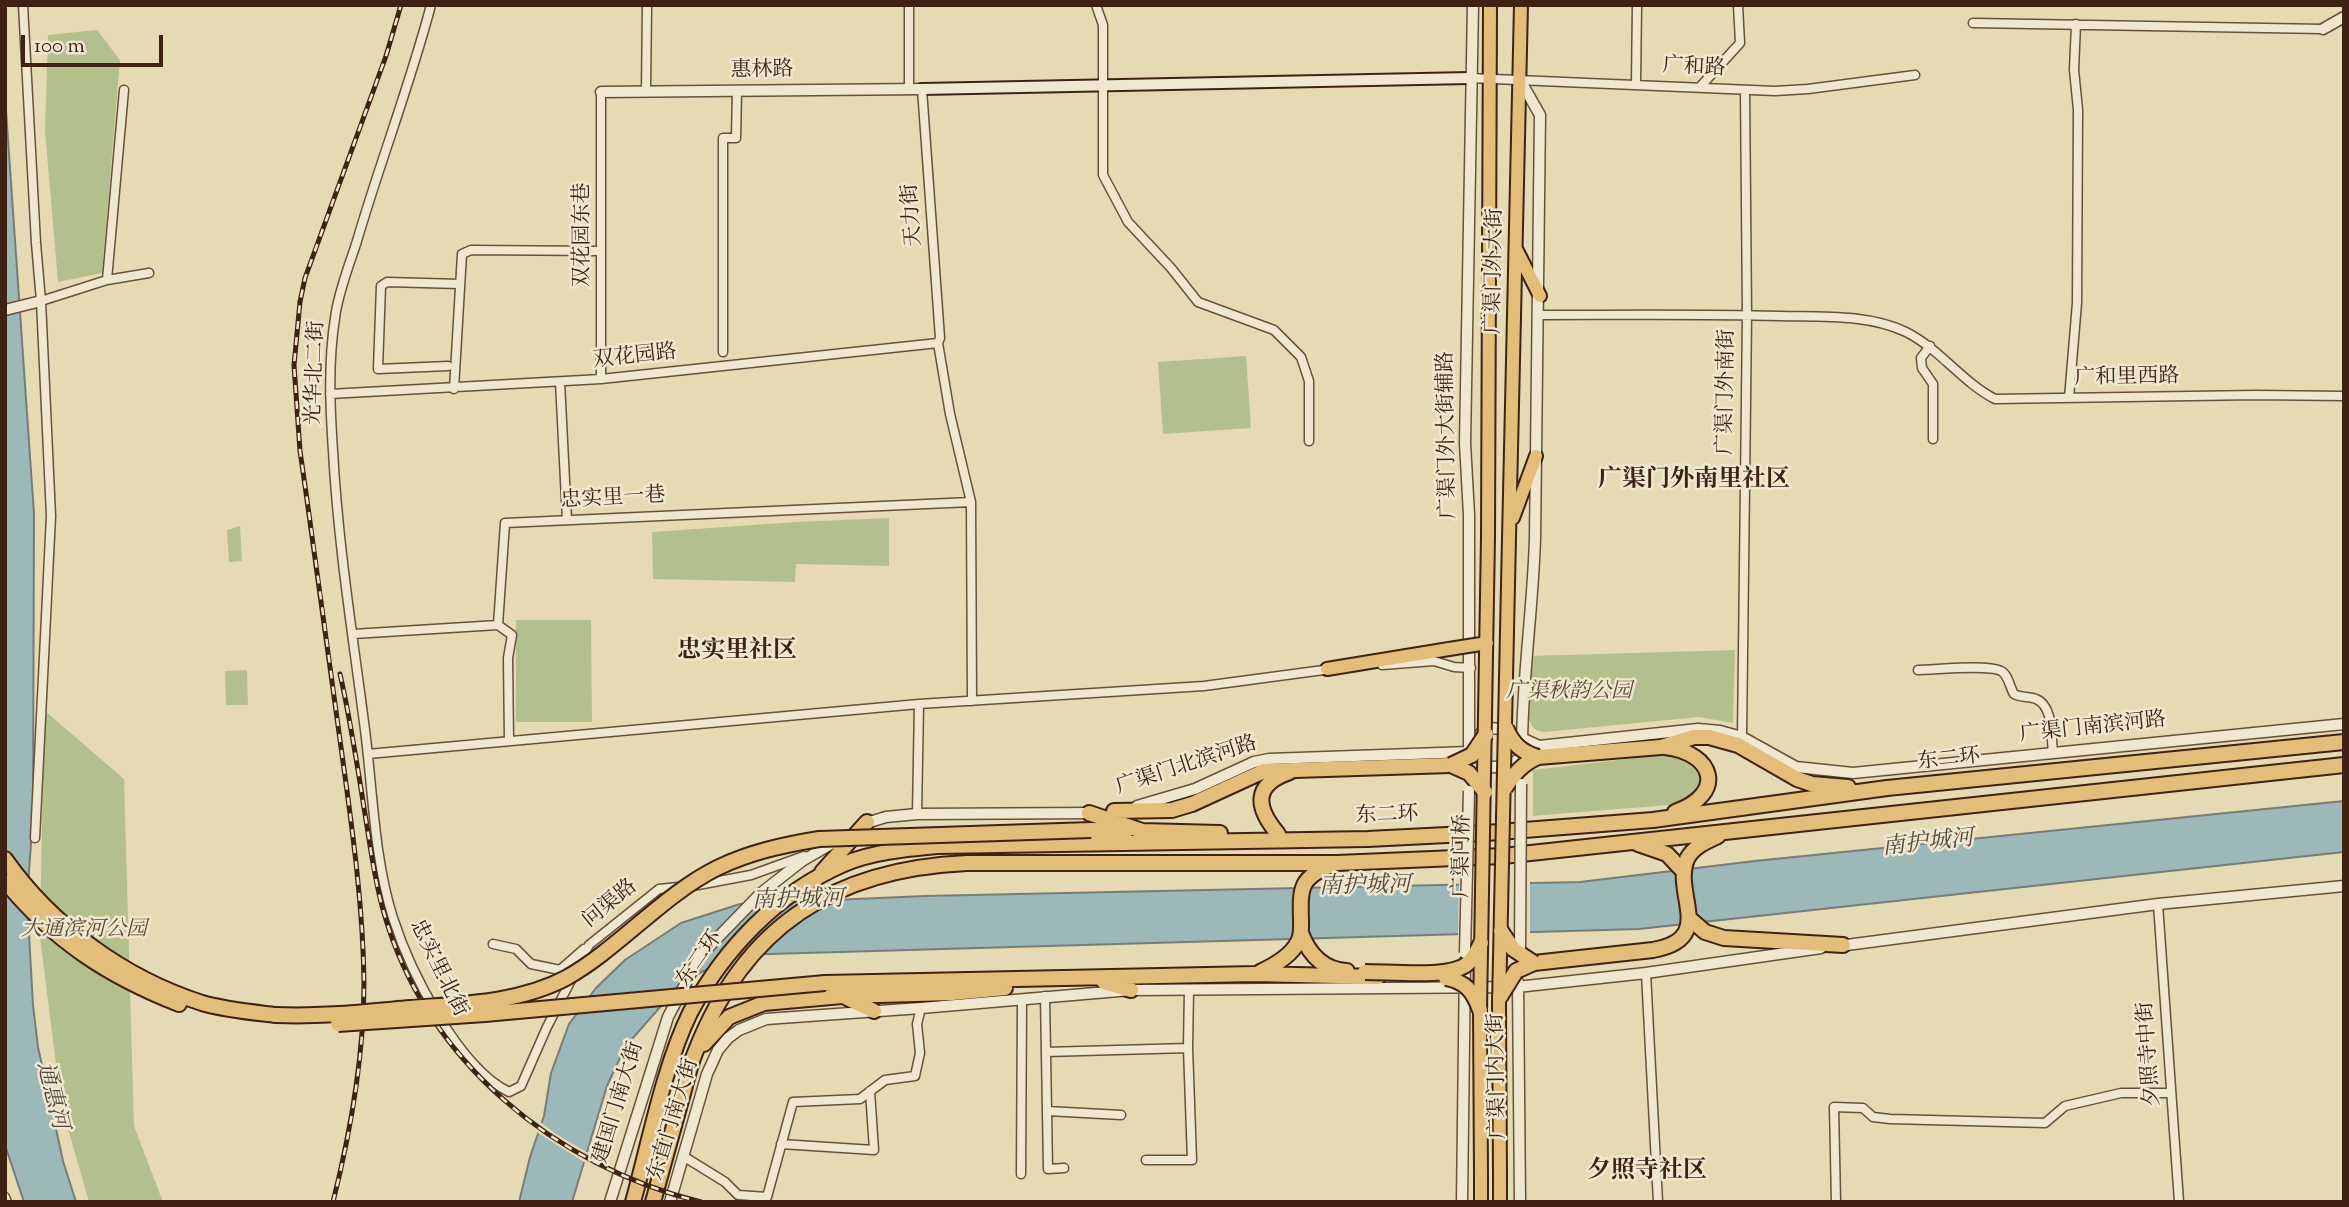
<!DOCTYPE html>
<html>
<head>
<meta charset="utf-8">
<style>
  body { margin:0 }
  #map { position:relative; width:2349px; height:1207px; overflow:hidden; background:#e6dab5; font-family:"Sorts Mill Goudy",serif }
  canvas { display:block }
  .frame { position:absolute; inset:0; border:7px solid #3f2214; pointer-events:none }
  .scale { position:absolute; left:21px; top:35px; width:142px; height:32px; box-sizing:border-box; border:4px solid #3f2214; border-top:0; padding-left:9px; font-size:21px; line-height:24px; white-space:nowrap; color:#3f2214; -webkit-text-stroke:5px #efe7cf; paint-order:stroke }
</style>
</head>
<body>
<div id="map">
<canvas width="2349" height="1207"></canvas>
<div class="frame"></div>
<div class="scale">100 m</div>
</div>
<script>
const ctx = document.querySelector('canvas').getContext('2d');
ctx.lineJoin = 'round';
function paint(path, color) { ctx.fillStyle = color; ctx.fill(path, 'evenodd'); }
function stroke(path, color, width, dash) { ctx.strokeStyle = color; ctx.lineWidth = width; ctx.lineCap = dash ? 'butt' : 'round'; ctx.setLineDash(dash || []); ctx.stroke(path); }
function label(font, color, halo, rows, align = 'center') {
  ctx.font = font + ' "Sorts Mill Goudy","Noto Serif SC",serif'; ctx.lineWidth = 5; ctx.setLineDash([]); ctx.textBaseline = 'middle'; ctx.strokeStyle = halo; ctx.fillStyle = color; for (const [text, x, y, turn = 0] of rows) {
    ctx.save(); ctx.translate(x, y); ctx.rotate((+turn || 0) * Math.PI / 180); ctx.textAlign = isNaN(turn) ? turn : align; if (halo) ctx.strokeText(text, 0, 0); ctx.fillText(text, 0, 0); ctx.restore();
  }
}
paint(new Path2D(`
  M97 30 120 60 102 273 58 282 45 131 48 35Z
  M1246 356 1251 428 1163 434 1158 362Z
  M889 518V566L796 564 795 582 653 579 652 532 796 522Z
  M240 526 242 561 229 562 227 530Z
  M516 620H591L592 722H516Z
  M1735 650 1733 723 1699 717 1544 732C1535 731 1532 728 1529 719L1530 656Z
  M247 670 248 705H226L225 671Z
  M44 710 124 779 134 1126 163 1202H89L61 1104 40 937Z
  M1677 753C1695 762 1704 765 1700 788L1681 804 1533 816V770Z`), '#b3c08e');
const water = new Path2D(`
  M5 96 34 514 33 816 27 899 33 1005 38 1047 63 1161 76 1202H24L5 1145Z
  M2344 801V852L1639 929 735 955 682 982 625 1047 607 1086 572 1202H519L530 1157 544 1116 551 1073 569 1024 596 988 625 960 681 923 740 904 925 896 1580 882 1755 861Z`);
paint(water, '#9cb8b9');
stroke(water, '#777c77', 2);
paint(new Path2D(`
  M1530 880V936L1458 938 1459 881Z
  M539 1121 556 1134 590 1154 587 1164 535 1131Z`), '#e6dab5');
const minor = new Path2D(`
  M23 5 36 243 41 301 51 516 35 838
  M431 5C410 85 380 162 357 241 349 266 338 293 335 318 328 363 330 406 333 451 338 544 353 637 365 730 373 792 374 858 393 918 410 971 458 1067 509 1092L521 1086 547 1027 589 945 659 889 698 885 751 875 804 856
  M909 5V89
  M1096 5 1103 25V175L1128 222 1171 268 1198 302 1274 330 1301 357 1309 381V441
  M1973 23 2323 29
  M1470 78 1775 91 1808 89 1915 75
  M1636 84 1637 5
  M1700 87 1740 43 1738 5
  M646 92 647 5
  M107 280 124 90
  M41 301 107 280 149 273
  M1540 315C1620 315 1700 314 1780 316 1821 317 1868 314 1906 332 1940 349 1962 382 1995 399L2256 395 2344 396
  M938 343 950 414 971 502 972 701
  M1930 346 1921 358 1922 368 1933 384V439
  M723 352V138H736L737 91
  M448 366 378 369 381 286 387 282 460 284
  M601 379V92
  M560 382 567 520
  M454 389 462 254 471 250 601 251
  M330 394 601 379 938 343 940 338 922 89
  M2069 398 2077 303 2078 110 2074 70 2076 24
  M498 625 512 635 508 658 509 741
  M353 634 498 625 505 523 971 502
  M1382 665 1434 661 1454 667 1471 668
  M1918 670C1935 670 1987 664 2001 671 2008 674 2010 688 2014 694 2021 698 2029 696 2036 699 2054 706 2051 738 2053 753
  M919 704 1204 686 1331 669
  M1742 737 1747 315 1745 90
  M368 754 919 704 917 814
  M2158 904 2179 1202
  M493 944 516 949 531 964 560 970 584 949
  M1646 973 1658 1202
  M1045 996 1048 1169 1064 1168
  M1046 1052 1188 1048
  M1047 1111 1121 1115
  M781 1144 874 1150 870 1091
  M683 1156 725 1182 738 1195 767 1197 793 1102 860 1099 885 1080 915 1076 920 1053 917 1024 921 1008
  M1146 1160H1192L1188 1048 1189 990
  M1021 1174 1022 1000
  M5 1197 7 1202
  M1836 1202 1834 1107 1863 1108 1873 1117 1890 1119 2045 1123 2065 1106 2121 1093H2171`);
const tertiary = new Path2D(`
  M2323 29 2344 17
  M1520 80 1540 115 1535 538C1533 606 1523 673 1522 741
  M601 92 922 89
  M5 310 41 301
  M1481 733 1489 728 1502 729 1539 746 1698 729 1720 731 1742 737 1796 767 1853 773 2344 724
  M1469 752V515L1465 443 1473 5
  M1469 759C1487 771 1505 769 1522 757
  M1137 806 1195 789 1254 762 1269 759 1469 752 1472 748
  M863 824 886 817 917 814 1095 813
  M1839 946 2158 904 2344 886
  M1518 982 1520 1202
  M610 1202 668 1017 700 956 761 893 802 861 838 840
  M670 1202 707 1074 718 1050 728 1038 739 1030 766 1019 921 1008 1131 990 1517 987 1646 973 1821 948
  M1462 1202 1465 961`);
const secondary = new Path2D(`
  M922 89 1470 78`);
const primary = new Path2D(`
  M1516 249 1540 296
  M1513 518 1536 456
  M1488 537 1490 5
  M1509 538 1521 5
  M1327 669 1449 649
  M1500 1174V1202
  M1481 1175V1202`);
const trunk = new Path2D(`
  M1665 747C1715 753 1726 794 1675 812
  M1538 757 1661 747 1694 737H1709L1738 745 1797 779 1812 784 1848 787
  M1114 811 1172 810 1192 804 1264 771 1451 765
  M1089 813 1142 831 1220 833
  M1091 830 1126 831
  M1278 834C1256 808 1252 785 1290 772
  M1638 844 1667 854 1684 872
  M5 859C52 926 124 978 202 1003 226 1010 251 1012 276 1015
  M822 872 867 822
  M5 881C54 941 108 976 179 1004
  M1689 918 1705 932 1724 938 1843 945
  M1301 933C1309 954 1323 970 1347 971
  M1534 963 1653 950C1717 939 1672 893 1687 859 1693 847 1707 841 1718 836
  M1260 972C1273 966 1291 956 1298 942 1302 935 1301 927 1301 920 1300 888 1300 877 1332 865
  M1104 982 1131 990
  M825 983 1255 974 1378 977
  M847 998 874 1011
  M704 1044 729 1017 764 1003 842 996 952 993 1005 988
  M633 1202C649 1144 664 1066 690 1013 723 950 777 893 844 864 873 852 906 849 938 846L1368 839 1486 833 1653 820 1887 788 2344 742
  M653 1202C662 1169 671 1137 680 1104 685 1088 688 1070 695 1053 744 926 834 869 967 863H1337L1503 856 2344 765`);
stroke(minor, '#69503c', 11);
stroke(tertiary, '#69503c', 13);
stroke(secondary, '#3f2214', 14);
stroke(primary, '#3f2214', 16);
stroke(trunk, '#3f2214', 18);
stroke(minor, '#efe7cf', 8);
stroke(tertiary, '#efe7cf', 10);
stroke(secondary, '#efe7cf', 10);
stroke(primary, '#e3bd7a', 12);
stroke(trunk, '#e3bd7a', 14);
const rail = new Path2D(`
  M340 674C351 722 358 771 366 820 371 851 375 883 384 913 426 1061 555 1166 701 1202
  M333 1202C351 1130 364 1057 364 982 363 901 351 820 340 740 327 643 314 547 300 451L294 365 300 302 305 278 386 56 401 5`);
stroke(rail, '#3f2214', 5);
stroke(rail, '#efe7cf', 2.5, [8]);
const tertiaryBridge = new Path2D(`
  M1520 950 1521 784
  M1465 953 1469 791`);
const primaryBridge = new Path2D(`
  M1449 649 1487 643
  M1500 1174 1499 1004 1509 538
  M1481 1175 1480 1010 1488 537`);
const trunkBridge = new Path2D(`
  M1506 728C1513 744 1521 752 1538 757
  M1451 765 1472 755 1486 734
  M1451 765 1469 773 1485 792
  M1505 788C1514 774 1522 764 1538 757
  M1501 931 1513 949 1534 963
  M1365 972C1389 972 1439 977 1460 968 1471 964 1476 954 1481 943
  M1446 978C1466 982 1473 991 1480 1010
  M1500 997 1516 971 1534 963
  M276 1015C321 1017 365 1012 410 1008 461 1004 519 1003 566 978 618 949 663 895 717 868 750 852 783 845 819 839L1091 830
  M338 1024 485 1014 825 983`);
stroke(tertiaryBridge, '#69503c', 13, []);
stroke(primaryBridge, '#3f2214', 16, []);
stroke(trunkBridge, '#3f2214', 18, []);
stroke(tertiaryBridge, '#efe7cf', 10);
stroke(primaryBridge, '#e3bd7a', 12);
stroke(trunkBridge, '#e3bd7a', 14);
label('21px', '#3f2214', '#efe7cf', [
  ["广和路",1694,69,3],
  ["惠林路",762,72,-1],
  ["天力街",914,215,-94],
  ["双花园东巷",584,235,-90],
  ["广渠门外大街",1496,271,-89],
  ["双花园路",635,358,-6],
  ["光华北二街",317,373,-88],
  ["广和里西路",2127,379,-1],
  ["广渠门外南街",1728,392,-89],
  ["广渠门外大街辅路",1449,435,-91],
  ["忠实里一巷",613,500,-3],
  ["广渠门南滨河路",2093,729,-6],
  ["东二环",1949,761,-6],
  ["广渠门北滨河路",1187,767,-18],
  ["东二环",1387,817,-2],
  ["广渠门桥",1464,856,-89],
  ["问渠路",611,905,-39],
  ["东二环",701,960,-55],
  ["忠实里北街",437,969,64],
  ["夕照寺中街",2151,1054,-94],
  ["广渠门内大街",1499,1076,-91],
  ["建国门南大街",620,1103,-73],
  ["东直门南大街",675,1120,-73]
]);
label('italic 21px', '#5c4a32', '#efe7cf', [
  ["广渠秋韵公园",1569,693],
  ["大通滨河公园",84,931]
]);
label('italic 23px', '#56483d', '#efe7cf', [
  ["南护城河",1928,845,-6],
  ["南护城河",1365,888,-1],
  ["南护城河",798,902,-1],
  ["通惠河",50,1096,76]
]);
label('bold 24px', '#3f2214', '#efe7cf', [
  ["广渠门外南里社区",1694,482],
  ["忠实里社区",737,653],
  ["夕照寺社区",1647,1173]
]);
</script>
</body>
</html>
